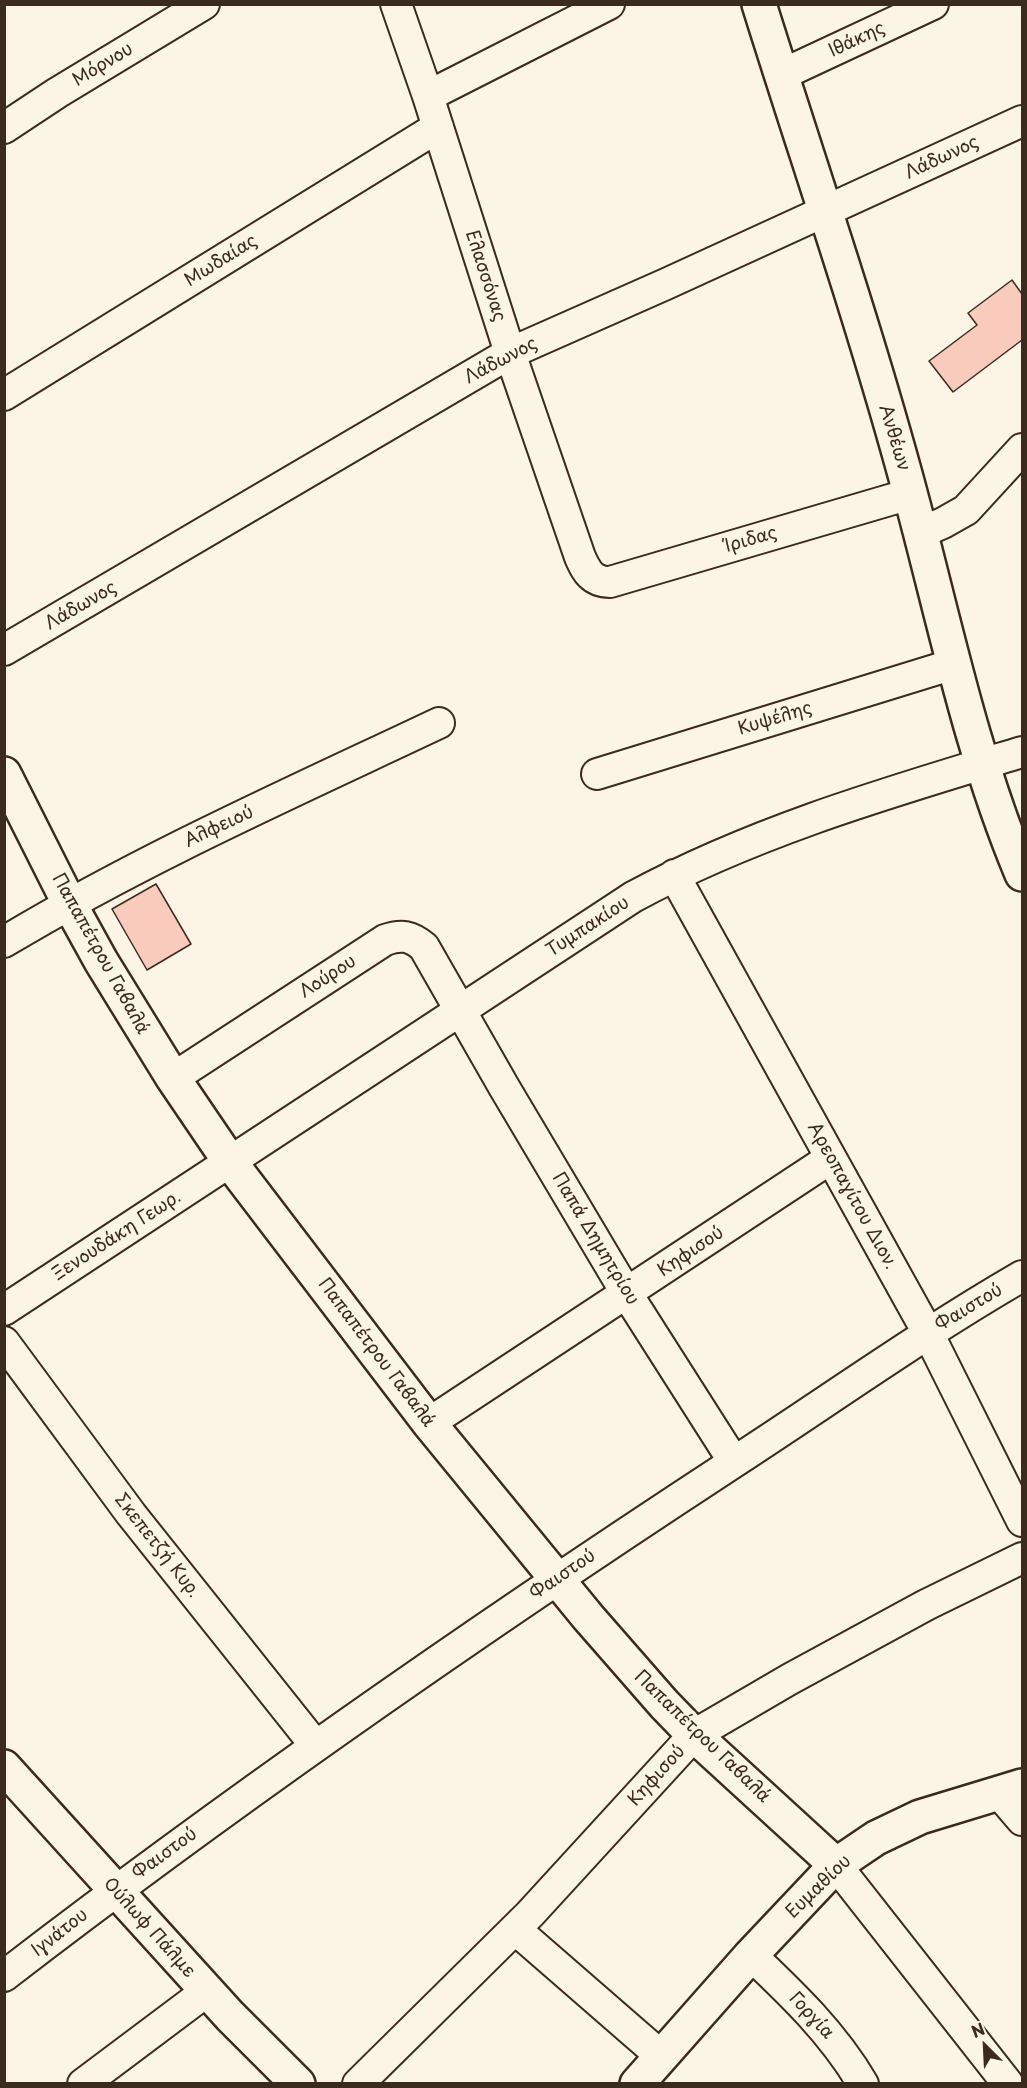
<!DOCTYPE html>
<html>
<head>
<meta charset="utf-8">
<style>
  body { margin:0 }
  #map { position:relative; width:1027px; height:2088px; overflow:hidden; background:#fcf5e5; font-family:"Playpen Sans",sans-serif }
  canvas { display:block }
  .frame { position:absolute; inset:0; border:6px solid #3b2a1e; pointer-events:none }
  .north { position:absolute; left:955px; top:2016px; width:60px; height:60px; -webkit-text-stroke:4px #fcf5e5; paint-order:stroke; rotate:336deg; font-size:16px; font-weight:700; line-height:24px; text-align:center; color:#3b2a1e }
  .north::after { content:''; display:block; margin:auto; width:21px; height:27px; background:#3b2a1e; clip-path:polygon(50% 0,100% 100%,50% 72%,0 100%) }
</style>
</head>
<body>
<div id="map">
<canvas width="1027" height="2088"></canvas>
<div class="frame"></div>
<div class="north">N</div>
</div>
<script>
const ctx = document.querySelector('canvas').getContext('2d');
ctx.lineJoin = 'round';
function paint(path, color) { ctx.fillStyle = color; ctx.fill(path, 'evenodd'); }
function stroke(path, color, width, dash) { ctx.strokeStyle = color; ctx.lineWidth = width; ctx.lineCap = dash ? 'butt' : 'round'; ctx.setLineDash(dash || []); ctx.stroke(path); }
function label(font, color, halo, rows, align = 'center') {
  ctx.font = font + ' "Playpen Sans",sans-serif'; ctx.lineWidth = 6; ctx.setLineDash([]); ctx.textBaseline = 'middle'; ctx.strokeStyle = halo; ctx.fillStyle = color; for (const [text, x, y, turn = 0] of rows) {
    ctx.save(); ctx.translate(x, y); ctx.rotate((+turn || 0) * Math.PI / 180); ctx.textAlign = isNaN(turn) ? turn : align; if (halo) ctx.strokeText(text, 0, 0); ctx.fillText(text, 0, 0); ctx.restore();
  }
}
const building = new Path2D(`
  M1012 280 1022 294V340L953 392 929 361 977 325 968 313Z
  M156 884 191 944 147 970 112 909Z`);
paint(building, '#f9cbbc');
stroke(building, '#3b2a1e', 1.5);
const street = new Path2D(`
  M396 4 428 96 510 353 580 557C586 571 592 582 610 582L910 494
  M781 75 933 4
  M428 96 609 4
  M4 128 57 93 204 4
  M4 395 438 127
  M920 533 943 523 966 510 1022 449
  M4 650 510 353 666 284 1022 121
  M597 774 954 664
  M674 875 928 1333 1022 1521
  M4 942C144 858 293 792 439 723
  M173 1078 385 940C402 934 411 936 424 947L504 1087 627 1294 734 1462
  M4 1310 633 897C755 831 890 792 1022 752
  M4 1342 131 1514 315 1745
  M429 1423 831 1158
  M999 1793 1022 1820
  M836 1865 1008 2084
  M515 1929 661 2056
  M751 1955C793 1995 833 2033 863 2084
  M4 1976C238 1796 479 1629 725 1468 824 1404 920 1335 1022 1276
  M83 2084 207 1991
  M358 2084 530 1914 694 1735 790 1679 926 1605 1022 1558`);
const secondary = new Path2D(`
  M759 4C807 158 860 311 903 467 941 603 967 743 1022 874
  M4 774 69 903 101 961 173 1078 230 1162 429 1423 588 1617 664 1704 694 1735 836 1865
  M4 1767 230 2016 298 2084
  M637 2084 751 1955 836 1865 876 1838 920 1817 1022 1786`);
stroke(street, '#3b2a1e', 34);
stroke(secondary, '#3b2a1e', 38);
stroke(street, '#fcf5e5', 30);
stroke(secondary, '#fcf5e5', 33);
label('18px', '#3b2a1e', '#fcf5e5', [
  ["Ιθάκης",857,40,-25],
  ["Μόρνου",103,65,-31],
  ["Λάδωνος",942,158,-25],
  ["Μωδαίας",221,261,-32],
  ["Ελασσόνας",485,276,72],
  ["Λάδωνος",501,361,-28],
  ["Ανθέων",894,438,73],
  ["Ίριδας",751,540,-16],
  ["Λάδωνος",81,606,-30],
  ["Κυψέλης",775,719,-17],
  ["Αλφειού",219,827,-25],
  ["Τυμπακίου",588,927,-33],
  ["Παπαπέτρου Γαβαλά",100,954,61],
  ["Λούρου",328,977,-33],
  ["Αρεοπαγίτου Διον.",852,1196,61],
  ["Ξενουδάκη Γεωρ.",117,1236,-33],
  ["Παπά Δημητρίου",595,1239,59],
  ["Κηφισού",691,1252,-34],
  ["Φαιστού",969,1308,-31],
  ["Παπαπέτρου Γαβαλά",376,1353,53],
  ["Σκεπετζή Κυρ.",157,1546,52],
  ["Φαιστού",563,1575,-34],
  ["Παπαπέτρου Γαβαλά",702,1737,44],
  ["Κηφισού",657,1776,-48],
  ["Φαιστού",165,1854,-36],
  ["Ευμαθίου",819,1887,-44],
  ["Ούλωφ Πάλμε",149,1928,48],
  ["Ιγνάτου",60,1933,-38],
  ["Γοργία",811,2016,47]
]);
</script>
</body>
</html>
